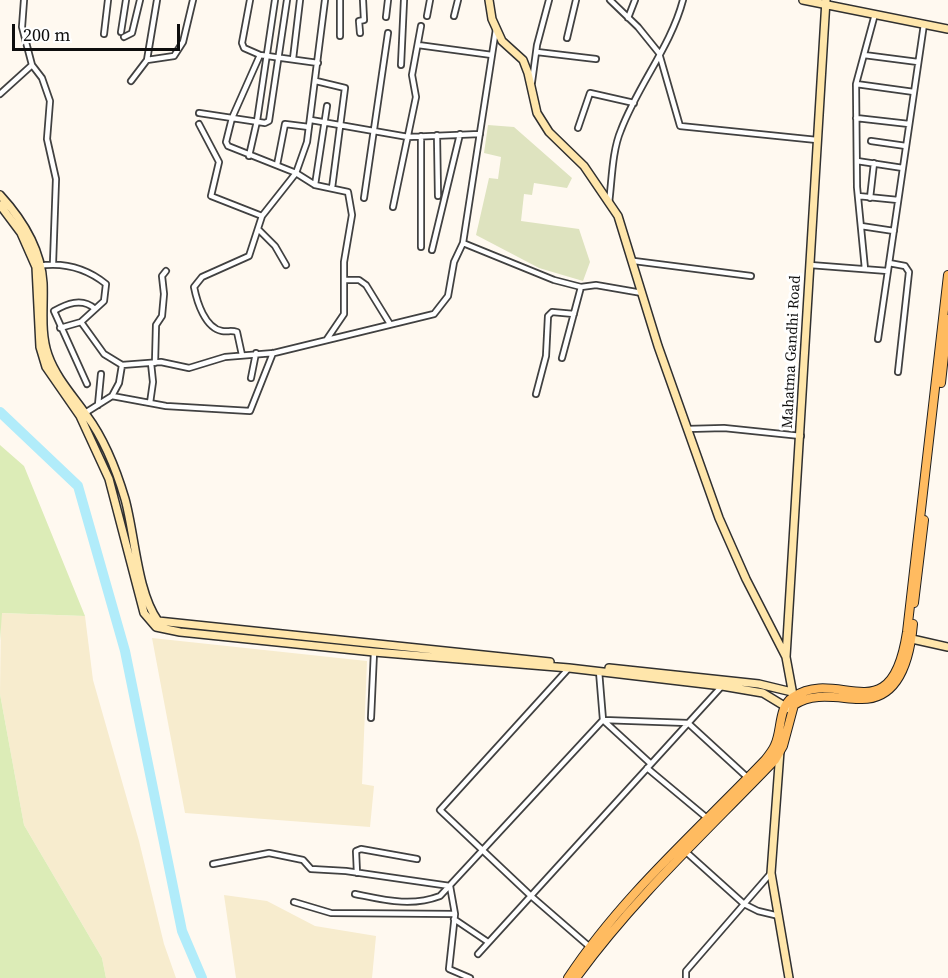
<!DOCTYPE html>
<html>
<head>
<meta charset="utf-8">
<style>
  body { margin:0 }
  #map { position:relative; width:948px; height:978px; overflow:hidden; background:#fff9f0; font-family:"Source Serif 4",serif }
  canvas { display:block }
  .scale { position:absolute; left:12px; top:24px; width:168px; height:27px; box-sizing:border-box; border:3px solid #0e0e0e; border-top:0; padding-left:8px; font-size:18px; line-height:21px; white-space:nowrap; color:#0e0e0e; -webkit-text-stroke:4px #fff; paint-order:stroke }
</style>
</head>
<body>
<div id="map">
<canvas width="948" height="978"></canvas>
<div class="scale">200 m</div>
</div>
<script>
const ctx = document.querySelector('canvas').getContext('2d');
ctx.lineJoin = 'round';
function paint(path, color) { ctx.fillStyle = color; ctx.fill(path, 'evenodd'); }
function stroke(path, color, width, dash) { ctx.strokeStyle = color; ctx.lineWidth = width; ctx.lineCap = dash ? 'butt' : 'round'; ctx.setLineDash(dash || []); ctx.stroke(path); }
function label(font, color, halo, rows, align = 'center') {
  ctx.font = font + ' "Source Serif 4",serif'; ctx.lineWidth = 6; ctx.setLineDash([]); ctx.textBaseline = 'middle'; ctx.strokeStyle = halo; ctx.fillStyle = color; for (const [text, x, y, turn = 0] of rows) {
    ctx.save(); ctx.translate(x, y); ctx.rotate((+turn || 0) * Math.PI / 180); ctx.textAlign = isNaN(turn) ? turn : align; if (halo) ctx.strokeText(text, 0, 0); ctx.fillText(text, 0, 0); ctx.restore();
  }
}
paint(new Path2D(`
  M1 613 85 616 93 680 139 841 164 944 176 978H106L102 958 24 825 0 694Z
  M152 638 367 661 362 784 374 786 370 827 185 813Z
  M224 895 267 901 315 926 376 936 372 978H236Z`), '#f7ecce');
paint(new Path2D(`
  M0 445 24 466 85 616 2 613 0 641Z
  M0 694 24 825 102 958 106 978H0Z`), '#dcecb7');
paint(new Path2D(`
  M488 125 514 127 572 178 567 188 534 183 532 195 524 194 521 221 579 229 590 262 583 281 539 268 476 235 489 178 498 179 501 157 484 153Z`), '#dee3bf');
stroke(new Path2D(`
  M0 412 78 486 125 651 182 931 202 978`), '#b1ecfa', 10);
const street = new Path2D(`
  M24 0 22 27 32 65 42 78 50 101 47 139 56 179 53 263
  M250 0 242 43 244 48 260 55 318 63
  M340 0V36
  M610 0 638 27 659 53 680 126 817 140
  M427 16 430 0
  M454 16 458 0
  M386 17 388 0
  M628 18 635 0
  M121 32 126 0
  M360 33 359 21 364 20 363 0
  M104 34 108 0
  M124 37 132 33 140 0
  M567 38 576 0
  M418 45 492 55
  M537 52 596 59
  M260 55 232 118 226 142 228 146 296 173 315 185 348 192 352 215 344 262V314L327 339
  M864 55 918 62
  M293 59 300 0
  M147 60 157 0
  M401 65 404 0
  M131 81 147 60 174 56 183 42 193 0
  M316 81 345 88 332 188
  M532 82 537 45 549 0
  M856 84 914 92
  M0 94 32 65
  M199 113 265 123 269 121 287 0
  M856 118 909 124
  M311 120 408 137 480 134
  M199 124 219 162 211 196 262 216
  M578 128 590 93 634 103
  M437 135 438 196
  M421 136V247
  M871 141 906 146
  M249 156 257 121 275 0
  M857 161 903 168
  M277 165 285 124 309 127
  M315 185 327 106
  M858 196 898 200
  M364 198 388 33
  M870 198 874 163
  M609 203C612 180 612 151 621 130 638 85 671 46 683 0
  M393 207 416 97 412 75 421 26
  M861 226 894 231
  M258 229 275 246 286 265
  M463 243 554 280 581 287 596 285 642 293
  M432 250 460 134
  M634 261 751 276
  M889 263 905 266 909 272 898 372
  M810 265 888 271
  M38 266C63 262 86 268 106 284L104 301 81 322
  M865 269 857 187 856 84 875 14
  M344 280H359L366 285 390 324
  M60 328 81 322 104 354 122 365
  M878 339 924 24
  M242 355 237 332C231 330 228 332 222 331 205 328 197 302 194 287L202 277 249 256 262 216 296 173 307 142 325 0
  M562 358 581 287
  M155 363 156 325 162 316 164 294 162 276 166 271
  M251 378 256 353
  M87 384 54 311C66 304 82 297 95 309
  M536 394 546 356 548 316 552 312 574 314
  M112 396 119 383 122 365 161 362 189 368 225 357 274 353 434 314 448 296 454 262 463 243 496 29
  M150 403 153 382 151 363
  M98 405 101 374
  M85 413 112 396 166 406 250 411 273 353
  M687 429 724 428 801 436
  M569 668 440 810 531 896 591 948
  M599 671 603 720 688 723 748 778
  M371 718 374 652
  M647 768 707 818
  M685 851 744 904 758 911 779 916
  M213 864 269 853 303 860 311 869 346 871 450 886 455 914 449 969 470 978
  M357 873 356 851 361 849 417 859
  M355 894C385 900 411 907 440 896L603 720 651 764
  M294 902 331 913 455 914
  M454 919 488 942
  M478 954 722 686
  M686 978V971L771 873`);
const secondary = new Path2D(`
  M489 0 492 19 502 41 523 60 528 73 537 113 549 132 584 166 618 216 658 346 719 518 746 579 786 657
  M803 0 948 29
  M0 195C22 219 41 250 43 283 44 307 40 332 48 355 56 378 74 397 87 416 104 439 117 472 125 499 135 535 137 592 158 621L550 662
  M0 205 21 233 36 267 40 347 46 367 80 416 109 479 144 613 156 627 180 632 374 652 569 668 722 686 763 693 791 710
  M912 639 948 647
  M609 668 759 684 792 692
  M793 695 786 657 826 0
  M780 751 771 873 789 978`);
const primary = new Path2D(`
  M941 383 948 319
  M914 603 924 520
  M568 978C622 896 697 831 765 760 769 755 773 750 775 745 782 731 778 707 793 697 839 666 891 736 907 632L948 275
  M576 978C634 898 707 831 775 760L783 746 794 705C814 692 836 698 859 699 900 701 910 657 913 624`);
stroke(street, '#414141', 8);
stroke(secondary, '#303030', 10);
stroke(primary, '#1f1f1f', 10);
stroke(street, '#fff', 4.5);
stroke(secondary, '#ffe6ab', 7);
stroke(primary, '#ffbb60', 8);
label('15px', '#0e0e0e', '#fff', [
  ["Mahatma Gandhi Road",792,352,-87]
]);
</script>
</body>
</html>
